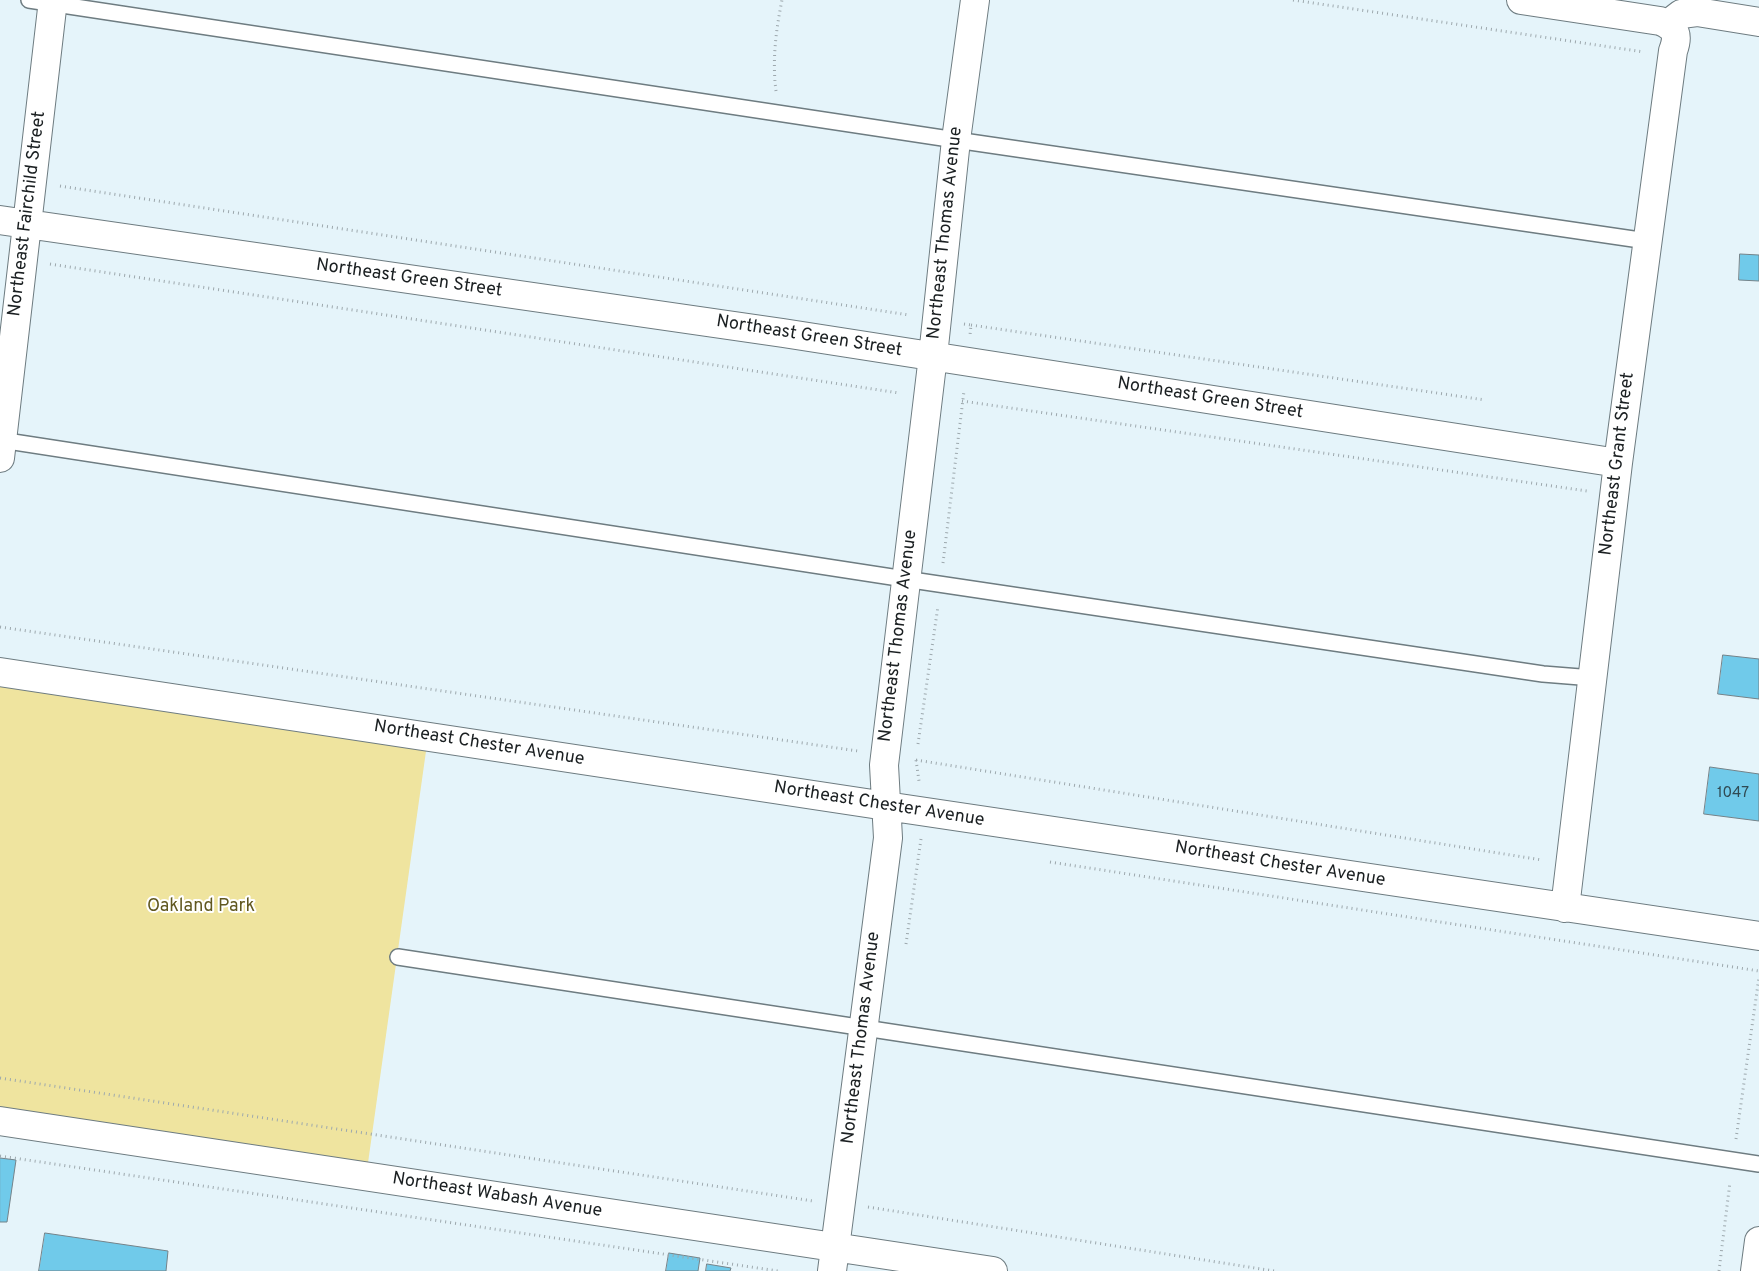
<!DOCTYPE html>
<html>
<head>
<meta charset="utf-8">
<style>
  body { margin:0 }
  canvas { display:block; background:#e5f4fa }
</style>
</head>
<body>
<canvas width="1759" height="1271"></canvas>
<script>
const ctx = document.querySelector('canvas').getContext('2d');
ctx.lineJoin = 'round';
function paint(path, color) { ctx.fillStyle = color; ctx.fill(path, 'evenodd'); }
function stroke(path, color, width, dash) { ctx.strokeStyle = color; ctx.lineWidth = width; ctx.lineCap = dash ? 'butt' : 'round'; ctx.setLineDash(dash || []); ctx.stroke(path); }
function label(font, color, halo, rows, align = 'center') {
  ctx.font = font + ' Overpass,sans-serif'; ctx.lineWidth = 4; ctx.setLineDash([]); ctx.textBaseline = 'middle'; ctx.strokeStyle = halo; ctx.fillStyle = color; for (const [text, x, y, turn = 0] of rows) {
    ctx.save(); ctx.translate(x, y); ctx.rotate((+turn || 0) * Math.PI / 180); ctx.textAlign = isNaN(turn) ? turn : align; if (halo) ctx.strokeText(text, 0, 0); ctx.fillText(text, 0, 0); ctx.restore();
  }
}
paint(new Path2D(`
  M0 672 428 737 366 1177 0 1121Z`), '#efe49f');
const building = new Path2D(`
  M1740 254 1759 255V281L1739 280Z
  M1723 655 1759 659V699L1718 694Z
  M1710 767 1759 774V821L1704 814Z
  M0 1158 16 1160 7 1222H0Z
  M45 1233 168 1251 166 1271H39Z
  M669 1253 700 1258 698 1271H666Z
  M707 1264 731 1268 730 1271H706Z`);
paint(building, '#70caea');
stroke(building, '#758389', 1);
const lane = new Path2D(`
  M29 0 956 140 1647 241
  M0 440 905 579 1543 674 1593 678
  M398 957 1759 1164`);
const street = new Path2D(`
  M1521 0 1660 21C1676 27 1679 35 1673 51L1618 463 1565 908
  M1668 24 1681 14 1697 12 1759 22
  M0 220 783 333 1618 463
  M0 458 53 0
  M0 672 886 806 1759 936
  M0 1121 993 1271
  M832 1271 888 838 884 765 933 356 956 140 975 0
  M1755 1271 1759 1241`);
stroke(lane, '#6e7c81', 18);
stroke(street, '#6e7c81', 30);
stroke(new Path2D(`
  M1293 0 1644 52
  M776 91C772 60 776 30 782 0
  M60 186 909 315
  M50 264 899 393
  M964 324 971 325 970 335
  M971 325 1485 400
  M962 401 1587 491
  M943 563 964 391
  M0 627 858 751
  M918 744 938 606
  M916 760 919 781
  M916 760 1542 860
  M1050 862 1759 971
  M906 944 921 839
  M0 1078 813 1201
  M1736 1139 1759 977
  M0 1156 778 1271
  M868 1207 1274 1271
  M1719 1271 1730 1182`), '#9da8ad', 3, [1, 4]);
stroke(lane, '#fff', 15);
stroke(street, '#fff', 28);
label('15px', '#304a53', null, [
  ["1047",1733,794]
]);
label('18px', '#1a1f21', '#fff', [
  ["Northeast Fairchild Street",28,214,-83],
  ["Northeast Thomas Avenue",946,233,-84],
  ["Northeast Green Street",409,279,8],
  ["Northeast Green Street",809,337,9],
  ["Northeast Green Street",1210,399,9],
  ["Northeast Grant Street",1618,464,-83],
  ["Northeast Thomas Avenue",899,636,-83],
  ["Northeast Chester Avenue",479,744,9],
  ["Northeast Chester Avenue",879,805,9],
  ["Northeast Chester Avenue",1280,865,9],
  ["Northeast Thomas Avenue",862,1038,-83],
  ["Northeast Wabash Avenue",497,1196,9]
]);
label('18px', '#615820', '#fff', [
  ["Oakland Park",201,907]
]);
</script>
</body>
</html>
